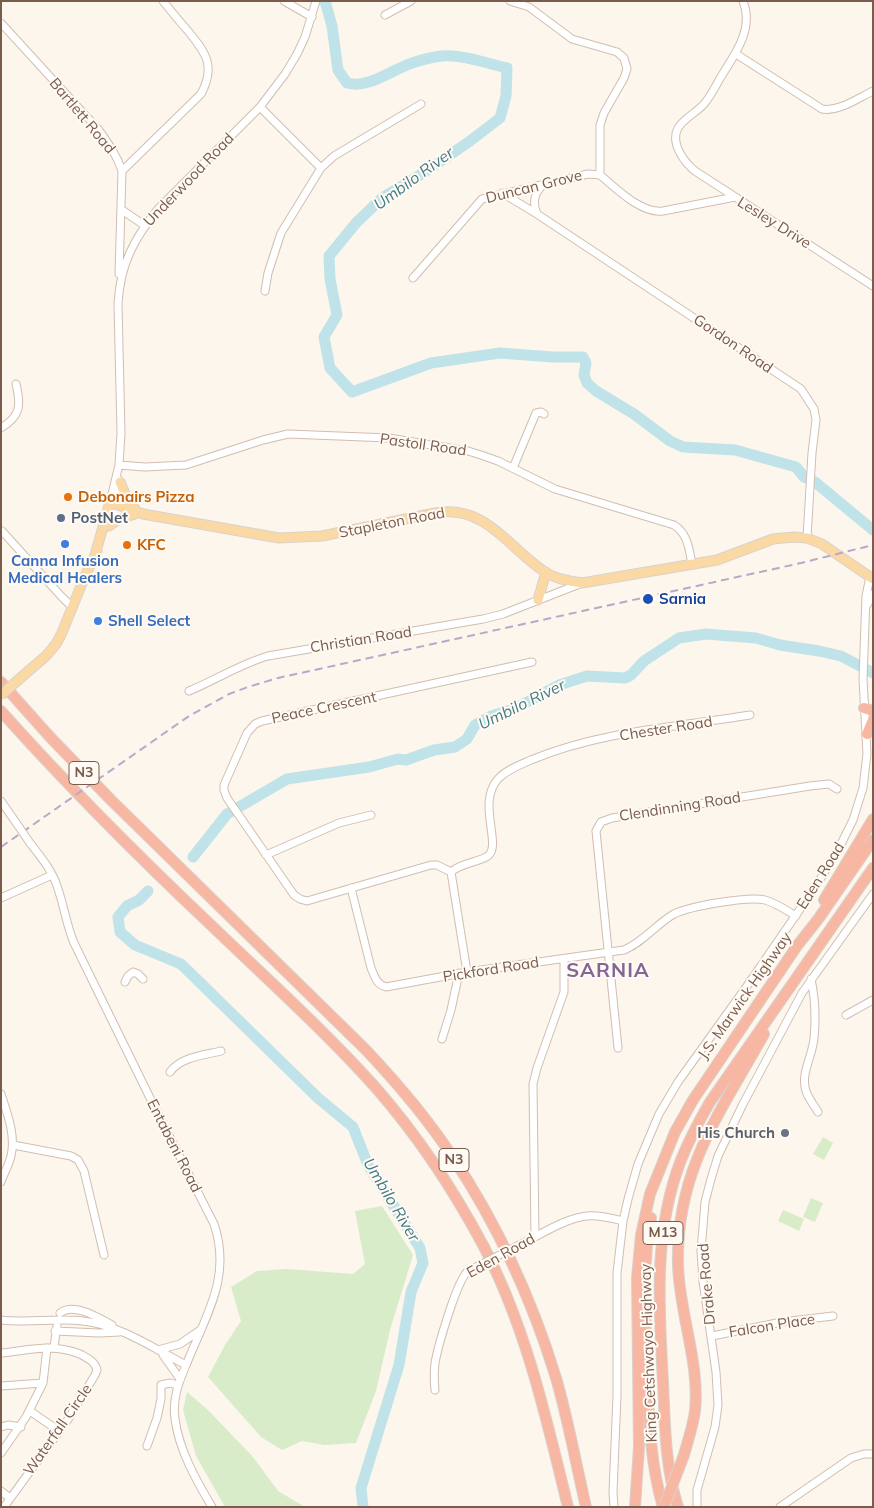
<!DOCTYPE html>
<html>
<head>
<meta charset="utf-8">
<style>
  body { margin:0 }
  #map { position:relative; width:874px; height:1508px; overflow:hidden; background:#fdf6ec; font-family:Mulish,sans-serif }
  canvas { display:block }
  .frame { position:absolute; inset:0; border:2px solid #7a5c4d; pointer-events:none }
</style>
</head>
<body>
<div id="map">
<canvas width="874" height="1508"></canvas>
<div class="frame"></div>
</div>
<script>
const ctx = document.querySelector('canvas').getContext('2d');
ctx.lineJoin = 'round';
function paint(path, color) { ctx.fillStyle = color; ctx.fill(path, 'evenodd'); }
function stroke(path, color, width, dash) { ctx.strokeStyle = color; ctx.lineWidth = width; ctx.lineCap = dash ? 'butt' : 'round'; ctx.setLineDash(dash || []); ctx.stroke(path); }
function label(font, color, halo, rows, align = 'center') {
  ctx.font = font + ' Mulish,sans-serif'; ctx.lineWidth = 4; ctx.setLineDash([]); ctx.textBaseline = 'middle'; ctx.strokeStyle = halo; ctx.fillStyle = color; for (const [text, x, y, turn = 0] of rows) {
    ctx.save(); ctx.translate(x, y); ctx.rotate((+turn || 0) * Math.PI / 180); ctx.textAlign = isNaN(turn) ? turn : align; if (halo) ctx.strokeText(text, 0, 0); ctx.fillText(text, 0, 0); ctx.restore();
  }
}
paint(new Path2D(`
  M823 1137 833 1143 824 1160 813 1154Z
  M811 1198 823 1203 815 1222 803 1217Z
  M382 1206 413 1255 390 1330 376 1391 356 1443 324 1445 302 1441 282 1450 261 1437 208 1377 225 1345 241 1321 231 1287 257 1271 287 1269 353 1274 365 1264 355 1211Z
  M783 1210 804 1219 799 1231 778 1221Z
  M187 1392 208 1410 253 1457 278 1491 305 1507H225L196 1456 183 1410Z`), '#d8ecc9');
stroke(new Path2D(`
  M325 1 332 26 338 70 347 83C369 89 391 70 412 63 421 60 433 57 442 56 462 54 488 64 507 68L506 96 500 118 470 141 425 172 382 198 356 223 329 256 330 279 337 315 324 337 330 368 352 392 431 363 500 353 553 357H583L586 363 584 375 587 383 596 391 634 414 670 441 683 447 735 450 796 467 804 477 815 482 873 530
  M193 857 227 814 287 779 369 767 398 759 406 760 434 750 455 747 467 739 475 725 491 716 514 709 559 685 587 676 625 678 631 675 644 661 679 638 706 634 756 638 780 645 819 651 841 656 873 673
  M148 891 139 900 127 906 118 917 120 932 135 945 181 964 318 1098 353 1127 368 1165 420 1248 423 1263 411 1292 399 1365 361 1488 363 1507`), '#bfe3e8', 11);
const minor = new Path2D(`
  M284 1 312 17
  M510 1 529 7 572 39 617 52 624 58 627 69 624 78 604 113 600 125V175C616 188 641 214 663 211L735 197
  M743 1C754 28 736 53 722 75 716 85 711 96 704 104 696 113 684 118 678 128 670 143 684 162 695 171L873 286
  M385 15 411 1
  M1 23 98 129C108 143 117 155 122 171L119 274
  M736 54 822 109C839 112 858 98 873 91
  M260 107 321 168
  M122 171 201 94C216 66 206 53 188 31 179 21 171 11 163 1
  M502 193 537 214 801 389 814 409 816 420 812 453 807 538
  M122 210 144 225
  M537 214C532 202 534 193 544 184
  M413 278 482 199 588 174 600 175
  M265 291 268 273 281 233 321 168 334 156 421 104
  M1 428C21 416 21 405 16 384
  M119 465 145 467 186 465 263 440 288 434 389 438 468 451 481 455 498 461 555 489 674 525C688 534 689 549 692 564
  M513 468 536 413 541 412 544 414
  M110 502 119 465 121 433 118 304C120 265 134 238 159 208L260 107 285 74 297 54 305 37 316 1
  M115 504 119 480
  M2 531 61 596 72 607
  M867 605 873 594
  M189 691C216 680 240 664 268 656L483 619 503 614 582 583
  M1 801 17 824
  M30 843C40 856 52 870 57 886 64 905 66 924 74 943L152 1102 214 1224C232 1277 206 1315 187 1363 179 1381 172 1399 175 1419 179 1450 196 1480 212 1507
  M266 855 339 823 371 815
  M451 872C462 862 482 862 489 855 501 843 477 802 498 779 506 770 520 765 531 760 600 731 677 727 750 715
  M351 888 371 968C375 977 376 984 386 987L467 972 624 950C644 942 656 924 674 914 690 906 749 896 765 900 776 903 786 910 796 916
  M1 898 52 875
  M467 972 451 872 437 865H431L307 901 300 899 294 895 227 798 224 790V785L247 733 255 724 262 721 532 662
  M811 979C815 998 816 1018 814 1038 813 1055 800 1074 806 1091 808 1098 814 1105 818 1112
  M125 982 128 976 133 972 138 974 143 979
  M846 1015 873 1000
  M442 1039 451 1010 459 973
  M618 1048 596 831 601 822 612 818 810 786 829 784 837 789
  M170 1072C180 1057 205 1055 221 1051
  M1 1094C7 1113 16 1135 11 1156 9 1165 4 1173 1 1182
  M13 1145 71 1156 78 1160 84 1171 104 1255
  M535 1237 533 1084 537 1068 564 992V959
  M531 1239C548 1230 568 1218 587 1216 599 1215 611 1218 623 1221
  M60 1313C74 1302 99 1318 112 1325
  M1 1320C28 1323 56 1318 83 1321 120 1325 153 1348 186 1365
  M55 1331 99 1333 119 1332
  M712 1336 782 1322 833 1316
  M54 1347 57 1326
  M158 1350 180 1344 199 1331
  M1 1353C31 1350 51 1343 80 1354 87 1358 95 1361 97 1370L95 1375 69 1418 4 1507
  M163 1355 180 1379
  M1 1386 43 1383
  M435 1390C434 1381 434 1372 435 1363 438 1346 457 1280 468 1271
  M30 1411 59 1431
  M1 1427 8 1425 21 1427
  M147 1446 157 1418 161 1399V1385L170 1383 178 1385
  M1 1453 26 1417 43 1383 47 1348
  M1 1491 10 1498
  M614 1507 613 1492 617 1396V1273L623 1221 628 1199 638 1164 659 1114 678 1082 747 986 816 886 838 850 853 820 863 788 867 754 863 679 866 596 870 577
  M697 1507V1490L715 1427 718 1405 716 1372 703 1281 701 1251 705 1202 711 1179 718 1156 743 1104 802 993 873 894
  M780 1507 851 1458 864 1454H873`);
const major = new Path2D(`
  M120 482 127 498 137 512
  M109 526 119 519 135 514
  M95 555 110 502 143 514 279 538 322 536 435 513C486 504 508 548 545 572 556 579 569 581 582 583L717 560 773 539 794 537 807 538 822 544 873 579
  M538 600 546 572
  M33 667 46 656 56 644 61 635 85 576 97 551`);
const highway = new Path2D(`
  M1 682 50 737 111 800 366 1050C397 1083 427 1118 452 1156 497 1224 532 1299 556 1378 568 1419 576 1464 586 1507
  M864 708 873 711
  M1 711C68 786 139 857 212 926 267 979 325 1031 376 1088 418 1136 453 1189 483 1245 526 1327 546 1417 568 1507
  M867 734 873 720
  M824 900 873 819
  M651 1218C642 1266 645 1314 647 1363 649 1411 649 1460 663 1507
  M684 1455C688 1440 693 1426 695 1411 700 1362 679 1313 678 1264 676 1170 720 1113 764 1034
  M635 1507 639 1447 637 1278 641 1235 650 1194 675 1132 693 1100 797 946 819 918 873 840
  M678 1507C665 1467 665 1424 663 1382 659 1308 653 1232 681 1160 689 1140 699 1121 710 1102L873 868`);
stroke(minor, '#d1beb0', 9);
stroke(major, '#dad1cd', 11);
stroke(highway, '#dad1cd', 12);
stroke(minor, '#fff', 7);
stroke(major, '#fbd9a5', 9);
stroke(highway, '#f7b7a3', 10);
stroke(new Path2D(`
  M1 847 189 716 229 694 248 687 278 678 801 563 873 545`), '#b9a8c9', 2, [8, 5]);
const minorBridge = new Path2D(`
  M17 824 30 843
  M468 1271 527 1241`);
const majorBridge = new Path2D(`
  M1 695 33 667`);
const highwayBridge = new Path2D(`
  M664 1507 684 1455`);
stroke(minorBridge, '#d1beb0', 9, []);
stroke(majorBridge, '#dad1cd', 11, []);
stroke(highwayBridge, '#dad1cd', 12, []);
stroke(minorBridge, '#fff', 7);
stroke(majorBridge, '#fbd9a5', 9);
stroke(highwayBridge, '#f7b7a3', 10);
for (const [x, y, r, color] of [
  [68,497,5,"#e8710a"],
  [61,518,5,"#5c6f8a"],
  [65,544,5,"#3f7fe0"],
  [127,545,5,"#e8710a"],
  [648,599,6,"#1a4fb4"],
  [98,621,5,"#3f7fe0"],
  [785,1133,5,"#6b7280"]
]) { const dot = new Path2D(); dot.arc(x, y, r, 0, 2 * Math.PI); ctx.fillStyle = color; ctx.fill(dot); stroke(dot, '#fffaf3', 2); }
for (const [x, y, w] of [
  [84,773,30],
  [454,1160,30],
  [663,1233,40]
]) { const box = new Path2D(); box.roundRect(x - w / 2, y - 11.5, w, 23, 4); ctx.fillStyle = '#fffaf3'; ctx.fill(box); stroke(box, '#7a5c4d', 1); }
label('bold 14px', '#7a5c4d', null, [
  ["N3",84,773],
  ["N3",454,1160],
  ["M13",663,1233]
]);
label('15px', '#7a5c4d', '#fffaf3', [
  ["Bartlett Road",82,116,50],
  ["Underwood Road",189,180,-46],
  ["Duncan Grove",534,187,-14],
  ["Lesley Drive",774,223,32],
  ["Gordon Road",733,344,34],
  ["Pastoll Road",423,445,8],
  ["Stapleton Road",392,523,-11],
  ["Christian Road",361,640,-9],
  ["Peace Crescent",324,708,-12],
  ["Chester Road",666,729,-9],
  ["Clendinning Road",680,807,-9],
  ["Eden Road",821,876,-58],
  ["Pickford Road",491,970,-9],
  ["J.S. Marwick Highway",745,996,-55],
  ["Entabeni Road",174,1146,63],
  ["Eden Road",501,1256,-29],
  ["Drake Road",707,1284,-95],
  ["Falcon Place",772,1326,-9],
  ["King Cetshwayo Highway",649,1353,-92],
  ["Waterfall Circle",58,1430,-55]
]);
label('bold 15px', '#c56008', '#fffaf3', [
  ["Debonairs Pizza",78,497],
  ["KFC",137,545]
], 'left');
label('bold 15px', '#4e5e75', '#fffaf3', [
  ["PostNet",71,518]
], 'left');
label('bold 15px', '#366cbe', '#fffaf3', [
  ["Canna Infusion",65,561],
  ["Medical Healers",65,578],
  ["Shell Select",108,621,"left"]
]);
label('bold 15px', '#164399', '#fffaf3', [
  ["Sarnia",659,599]
], 'left');
label('bold 15px', '#5b616d', '#fffaf3', [
  ["His Church",775,1133]
], 'right');
label('italic 16px', '#437c86', '#fffaf3', [
  ["Umbilo River",414,179,-36],
  ["Umbilo River",522,705,-26],
  ["Umbilo River",391,1200,59]
]);
ctx.letterSpacing = '1px';
label('bold 20px', '#846695', '#fffaf3', [
  ["SARNIA",608,971]
]);
ctx.letterSpacing = '0px';
</script>
</body>
</html>
